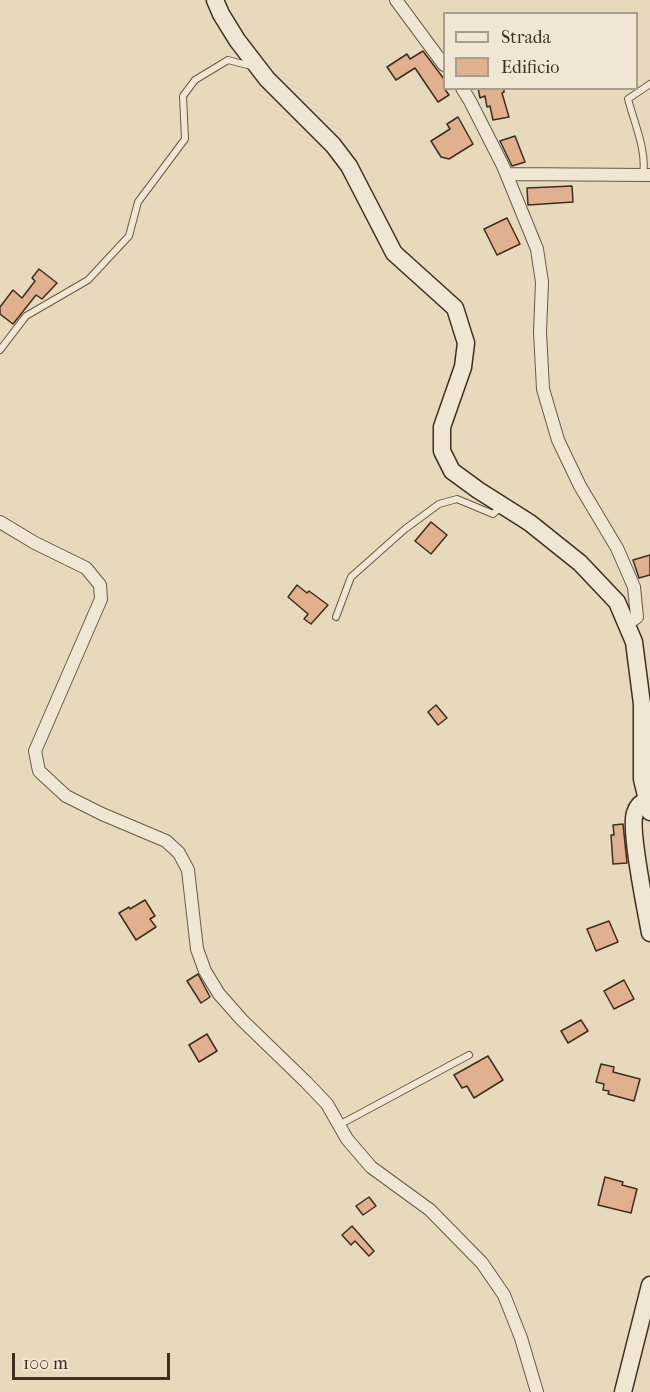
<!DOCTYPE html>
<html>
<head>
<meta charset="utf-8">
<style>
  body { margin:0 }
  #map { position:relative; width:650px; height:1392px; overflow:hidden; background:#e7dabc; font-family:"IM FELL French Canon",serif }
  canvas { display:block }
  .legend { position:absolute; left:443px; top:12px; width:195px; height:78px; box-sizing:border-box; background:#efe7d3; border:2px solid #a99d8b; margin:0; padding:8px 10px; list-style:none; font-size:18px; color:#3f2e1f }
  .legend li { display:flex; align-items:center; gap:12px; height:30px }
  .legend b { width:30px; border:2px solid #a99d8b }
  .scale { position:absolute; left:12px; top:1353px; width:158px; height:27px; box-sizing:border-box; border:3px solid #3f2e1f; border-top:0; padding-left:8px; font-size:18px; line-height:21px; white-space:nowrap; color:#3f2e1f; -webkit-text-stroke:4px #efe7d3; paint-order:stroke }
</style>
</head>
<body>
<div id="map">
<canvas width="650" height="1392"></canvas>
<ul class="legend">
<li><b style="height:8px;background:#efe7d3"></b>Strada</li>
<li><b style="height:16px;background:#e1b08f"></b>Edificio</li>
</ul>
<div class="scale">100 m</div>
</div>
<script>
const ctx = document.querySelector('canvas').getContext('2d');
ctx.lineJoin = 'round';
function paint(path, color) { ctx.fillStyle = color; ctx.fill(path, 'evenodd'); }
function stroke(path, color, width, dash) { ctx.strokeStyle = color; ctx.lineWidth = width; ctx.lineCap = dash ? 'butt' : 'round'; ctx.setLineDash(dash || []); ctx.stroke(path); }
const building = new Path2D(`
  M423 51 444 79V88L449 95 438 102 415 68 396 80 387 67 407 54 410 59Z
  M478 88H504V92L502 93 509 117 493 120 490 106 487 107 485 96 480 98Z
  M458 117 473 144 449 159 441 157 431 141 450 129 447 124Z
  M515 136 525 162 512 166 500 141Z
  M572 186 573 202 528 205 527 188Z
  M507 218 520 244 497 255 484 229Z
  M39 269 57 283 42 299 36 295 13 324 0 314V307L13 290 22 298 35 281 32 278Z
  M431 522 447 535 431 554 415 541Z
  M650 555V575L639 578 633 560Z
  M297 585 307 593 309 591 328 605 311 624 304 619 308 614 288 597Z
  M436 705 447 718 438 725 428 712Z
  M623 824 627 863 613 864 611 835H614L613 825Z
  M145 900 155 916 150 919 156 927 136 940 119 913 129 907 130 909Z
  M609 921 618 942 596 951 587 929Z
  M198 974 210 997 201 1003 187 981Z
  M624 980 634 999 614 1009 604 991Z
  M581 1020 588 1031 568 1043 561 1031Z
  M207 1034 217 1051 199 1062 189 1045Z
  M488 1056 503 1080 474 1098 467 1086 462 1088 454 1075Z
  M601 1064 614 1067 613 1072 640 1079 634 1101 608 1094 609 1091 603 1090 604 1084 596 1082Z
  M605 1177 623 1182 622 1185 637 1189 631 1213 598 1205Z
  M369 1197 376 1206 363 1215 356 1206Z
  M352 1226 374 1251 369 1256 355 1241 351 1245 342 1235Z`);
paint(building, '#e1b08f');
stroke(building, '#3f2e1f', 1.5);
const lane = new Path2D(`
  M643 174C647 151 634 122 628 99L650 84
  M0 350 26 316 88 280 129 236 138 202 185 139 183 96 195 80 228 60 251 66
  M336 617 351 577 405 529 439 504 457 499 493 514 502 506
  M339 1125 469 1055`);
const street = new Path2D(`
  M396 0 444 65
  M462 88 470 101 503 166 537 249 542 282 540 332 543 389 558 440 580 486 617 548 634 587 637 617 627 624
  M507 174 650 175
  M0 522 35 543 86 568 100 585 101 599 35 751 39 771 66 796 102 814 166 841 179 853 188 870 197 949 205 971 219 994 242 1020 306 1082 327 1104 347 1139 371 1167 430 1210 482 1263 504 1295 521 1338 537 1392`);
const secondary = new Path2D(`
  M215 0 221 14 237 40 267 79 333 145 349 166 394 253 455 308 466 343 463 367 442 427V451L452 471 478 490 530 523 580 563 617 602 634 642 642 704V779L650 812
  M647 800C641 802 637 806 635 813 629 828 646 911 650 933
  M623 1392 650 1285`);
stroke(lane, '#695946', 8);
stroke(street, '#695946', 14);
stroke(secondary, '#3f2e1f', 19);
stroke(lane, '#efe7d3', 6);
stroke(street, '#efe7d3', 12);
stroke(secondary, '#efe7d3', 16);
</script>
</body>
</html>
